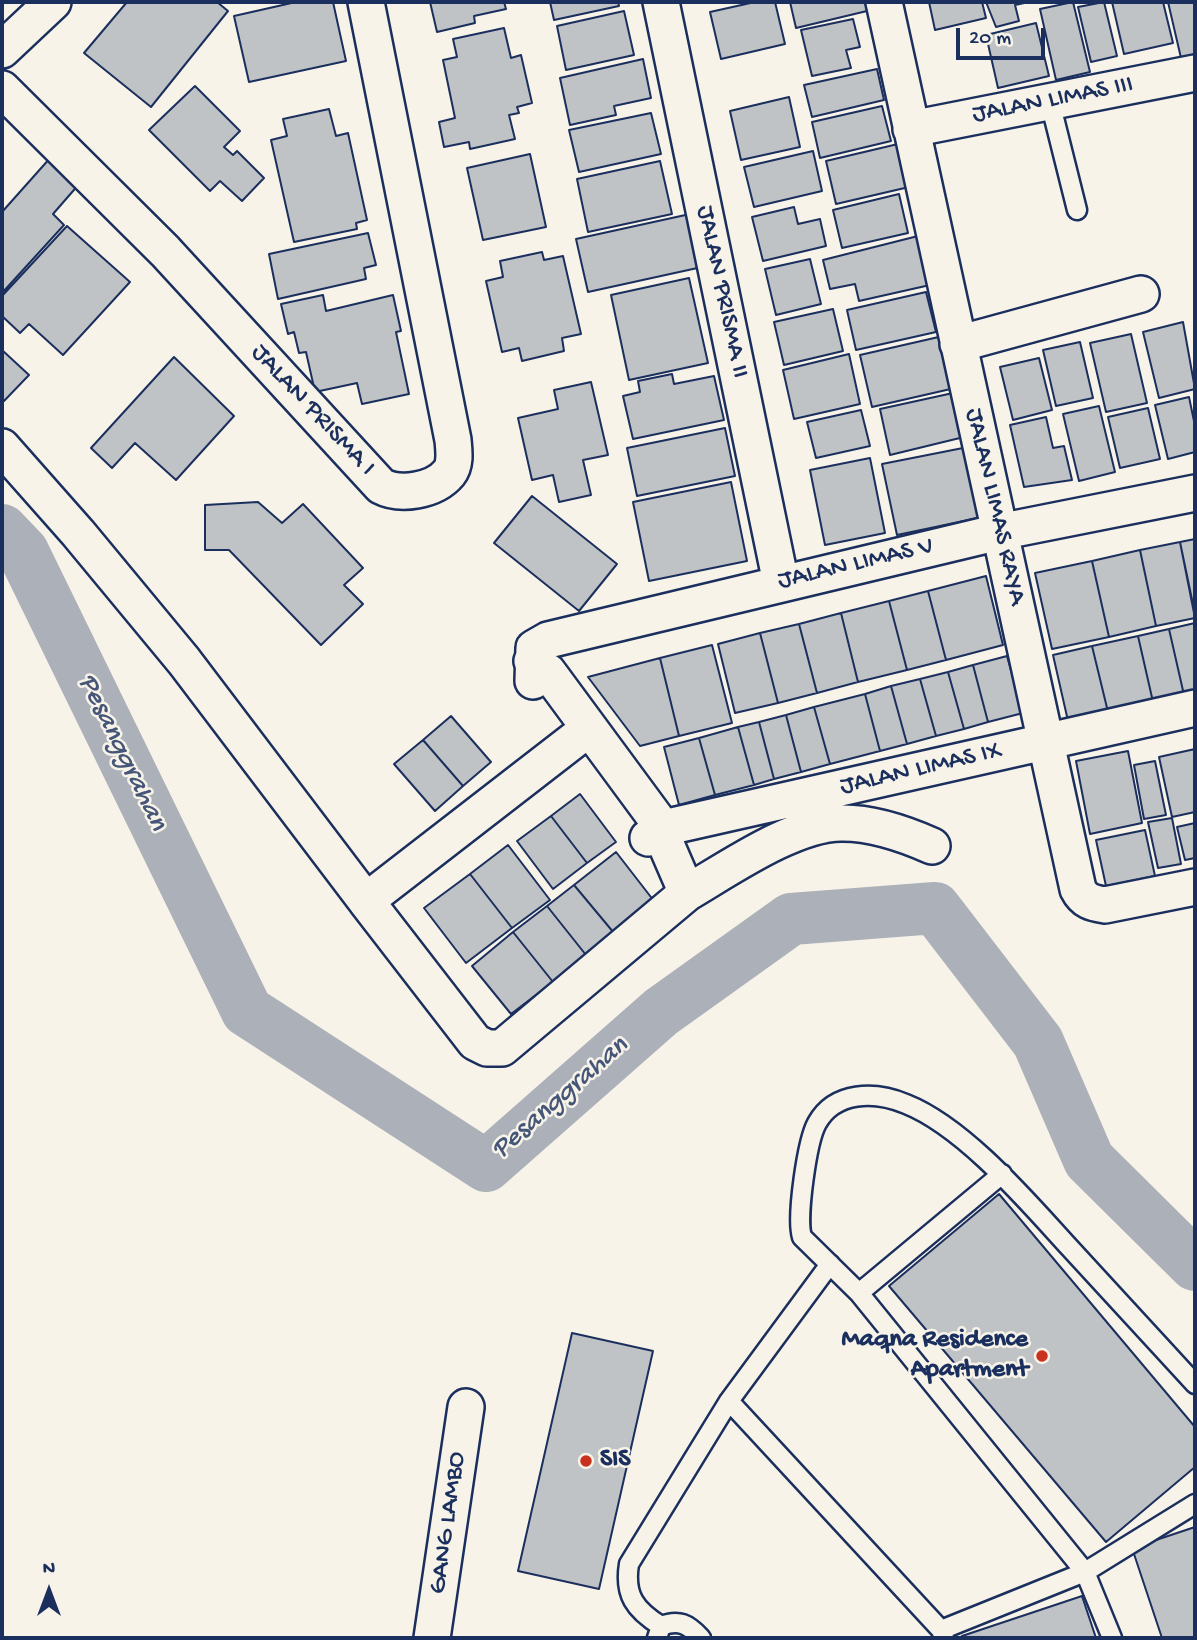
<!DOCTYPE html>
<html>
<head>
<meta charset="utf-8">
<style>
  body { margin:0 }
  #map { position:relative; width:1197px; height:1640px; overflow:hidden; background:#f7f3e8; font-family:"Gochi Hand",sans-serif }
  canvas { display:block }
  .frame { position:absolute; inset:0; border:4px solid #1b2f5e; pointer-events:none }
  .north { position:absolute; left:14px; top:1556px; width:70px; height:70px; -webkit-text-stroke:5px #f7f3e8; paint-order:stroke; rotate:0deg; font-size:19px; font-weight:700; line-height:28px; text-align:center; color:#1b2f5e }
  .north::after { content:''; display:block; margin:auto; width:24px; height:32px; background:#1b2f5e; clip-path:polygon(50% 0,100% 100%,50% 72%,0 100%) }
  .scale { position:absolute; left:956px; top:28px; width:89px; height:32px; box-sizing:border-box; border:4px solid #1b2f5e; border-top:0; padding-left:9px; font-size:21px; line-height:24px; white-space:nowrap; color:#1b2f5e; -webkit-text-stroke:5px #f7f3e8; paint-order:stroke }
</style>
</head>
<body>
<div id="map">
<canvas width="1197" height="1640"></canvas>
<div class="frame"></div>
<div class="north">N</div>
<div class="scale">20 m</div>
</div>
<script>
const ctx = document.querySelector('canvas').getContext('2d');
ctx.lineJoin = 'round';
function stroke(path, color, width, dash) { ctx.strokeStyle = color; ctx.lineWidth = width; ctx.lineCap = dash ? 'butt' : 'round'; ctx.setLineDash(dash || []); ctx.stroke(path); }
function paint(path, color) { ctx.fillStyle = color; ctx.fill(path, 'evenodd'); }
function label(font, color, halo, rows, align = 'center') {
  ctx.font = font + ' "Gochi Hand",sans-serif'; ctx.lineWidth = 5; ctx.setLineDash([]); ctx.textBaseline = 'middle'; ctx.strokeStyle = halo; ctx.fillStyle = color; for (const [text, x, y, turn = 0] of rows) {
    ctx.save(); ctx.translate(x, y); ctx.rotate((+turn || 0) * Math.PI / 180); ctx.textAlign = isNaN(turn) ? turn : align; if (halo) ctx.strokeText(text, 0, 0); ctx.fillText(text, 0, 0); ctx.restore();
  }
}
stroke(new Path2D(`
  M2 530 23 552 247 1011 486 1166 661 1012 791 919 935 908 1038 1042 1089 1160 1195 1265`), '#acb0b9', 52);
const building = new Path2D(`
  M127 2H217L228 11 151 107 84 53Z
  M296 2H333L346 61 249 82 234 16Z
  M430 2H504L506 9 474 16 475 23 437 32Z
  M550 2H618L619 6 554 20Z
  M755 2H775L785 44 721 59 710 12Z
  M790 2H865L867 11 796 28Z
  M929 2H982L986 18 935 30Z
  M986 2H1029L1015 5 1019 21 996 27Z
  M1073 2 1090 72 1056 80 1040 9Z
  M1104 2 1117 56 1091 62 1078 7Z
  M1112 2H1163L1173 43 1124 54Z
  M1168 2H1195V54L1181 58Z
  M624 11 634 55 566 70 557 26Z
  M853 19 860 47 846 50 851 68 812 76 801 30Z
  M1036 23 1049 76 998 88 986 35Z
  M504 28 511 58 521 55 532 103 517 107 519 113 509 115 515 139 470 149 469 142 444 147 439 122 455 118 443 60 457 57 453 39Z
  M643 59 651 98 614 106 616 115 570 125 560 78Z
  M877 69 884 100 812 117 804 85Z
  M195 86 240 131 224 147 233 155 237 151 264 178 242 201 220 181 210 191 149 130Z
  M789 97 800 147 741 160 730 111Z
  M882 106 891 141 820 158 812 122Z
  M329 109 336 136 348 133 367 220 356 223 357 229 294 242 271 140 287 136 283 119Z
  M651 113 661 154 579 172 569 130Z
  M898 144 909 187 836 204 826 161Z
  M813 151 822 191 754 207 744 167Z
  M530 154 546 227 483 240 467 168Z
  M51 157 80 183 53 214 64 225 2 293V212Z
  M660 161 672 214 588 232 577 179Z
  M899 194 908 233 842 248 833 210Z
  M794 207 798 224 820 219 826 246 763 261 752 217Z
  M690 214 702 267 588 292 576 239Z
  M67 226 130 282 63 355 29 324 20 333 2 316V296Z
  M368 233 376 265 364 268 366 279 278 299 269 254Z
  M918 236 930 285 859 301 855 284 830 289 823 260Z
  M542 252 544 260 563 256 581 334 562 338 564 351 522 361 519 348 502 352 486 281 503 277 500 261Z
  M810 259 821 304 776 315 765 269Z
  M689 278 708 363 629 380 611 295Z
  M926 292 936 332 856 350 847 310Z
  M323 295 326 311 393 295 401 331 396 332 409 394 362 404 357 383 315 392 306 352 299 353 294 332 288 334 281 304Z
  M833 309 843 351 784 365 774 322Z
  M1183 322 1195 389 1159 398 1143 332Z
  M1131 334 1147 403 1106 412 1090 343Z
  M943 336 955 388 872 407 860 355Z
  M1080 342 1093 398 1056 406 1043 350Z
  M2 350 29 375 4 401 2 399Z
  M849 354 860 404 794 419 783 370Z
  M174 357 234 416 176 480 135 443 112 468 91 448Z
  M1039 358 1052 410 1013 420 1000 367Z
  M672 374 674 384 714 376 724 420 633 439 623 396 640 392 638 381Z
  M591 382 608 455 583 460 591 495 559 502 553 475 532 480 518 418 558 409 554 390Z
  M953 393 964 437 890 455 880 409Z
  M1189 397 1195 426V452L1168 459 1155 405Z
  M1099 406 1115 472 1079 481 1063 414Z
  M1148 408 1160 459 1120 468 1108 417Z
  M861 410 870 446 816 458 807 422Z
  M1046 417 1053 448 1064 446 1072 480 1024 487 1010 425Z
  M725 428 735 476 637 496 627 448Z
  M968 447 983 517 897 535 882 464Z
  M870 458 885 533 825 545 810 470Z
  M731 482 747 561 649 581 633 502Z
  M532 496 617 564 579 611 494 543Z
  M258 502 282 523 303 504 363 568 344 585 363 604 321 645 229 550H205V505Z
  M1195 539V614L1180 542Z
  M1180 542 1195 618 1156 626 1140 550Z
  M1140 550 1156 626 1109 637 1092 561Z
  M1092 561 1109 637 1052 649 1035 573Z
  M986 576 1003 645 946 660 928 591Z
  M928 591 946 660 907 670 889 601Z
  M889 601 907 670 858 682 841 613Z
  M841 613 858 682 817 693 799 624Z
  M1195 623V693L1184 695 1169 629Z
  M799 624 817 693 778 703 760 633Z
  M1169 629 1184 695 1153 702 1138 636Z
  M760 633 778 703 735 713 718 644Z
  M1138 636 1153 702 1108 712 1092 646Z
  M712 645 732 723 679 736 660 658Z
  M1092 646 1108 712 1068 721 1053 655Z
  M1007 656 1023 713 988 722 973 665Z
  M660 658 679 736 640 746 588 677Z
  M973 665 988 722 964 729 948 672Z
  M948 672 964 729 936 736 920 679Z
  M920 679 936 736 907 744 891 686Z
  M891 686 907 744 880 751 865 694Z
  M865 694 880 751 830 764 814 707Z
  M814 707 830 764 801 772 786 715Z
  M786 715 801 772 774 779 759 722Z
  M451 716 491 762 463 786 423 740Z
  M759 722 774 779 754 785 738 727Z
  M738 727 754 785 715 795 699 738Z
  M699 738 715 795 679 805 664 747Z
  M423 740 463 786 435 811 394 764Z
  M1195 749V812L1172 817 1159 757Z
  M1128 751 1142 823 1090 834 1076 761Z
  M1155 761 1166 815 1144 819 1134 765Z
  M580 794 616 842 587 863 551 816Z
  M551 816 587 863 553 889 517 841Z
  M1172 818 1181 864 1158 868 1148 822Z
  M1195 823V858L1185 860 1177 827Z
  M1145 830 1155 876 1106 886 1096 840Z
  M508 845 550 900 512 928 470 874Z
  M616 852 654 901 614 933 574 885Z
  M470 874 512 928 466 963 424 908Z
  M574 885 614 933 586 955 547 906Z
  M547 906 586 955 553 982 513 932Z
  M513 932 553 982 511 1014 472 966Z
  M999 1194 1195 1427V1467L1106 1542 889 1286Z
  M572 1333 653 1351 599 1589 518 1571Z
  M1195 1527V1638H1162L1132 1548Z
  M1082 1596 1096 1638H962V1636Z`);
paint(building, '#c0c3c5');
stroke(building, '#1b2f5e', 2);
const service = new Path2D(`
  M1050 102 1077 210
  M859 1293 1002 1174
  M729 1401 941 1630 944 1638
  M661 1626C635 1610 624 1595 629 1564L729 1401 830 1264
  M941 1630 1085 1572 1195 1504
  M657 1638 661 1626C679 1619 688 1624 701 1638
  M1112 1638 1085 1572 859 1293 802 1237C796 1218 807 1141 817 1123 835 1091 875 1091 906 1104 964 1127 1027 1201 1069 1247 1111 1293 1153 1338 1195 1384`);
const minor = new Path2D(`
  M661 2 781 583
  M884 2 1078 889C1084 901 1092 903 1105 905L1195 887
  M2 50 53 2
  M2 89 165 251 381 486C400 496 434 491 449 473 456 464 454 451 453 440L366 2
  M911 129 1195 73
  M958 344 1141 294
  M2 447 78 533 184 661 366 901
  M532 661 548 672 663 828 665 842 687 893 502 1048H487L475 1042 366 901 574 740
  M533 681 534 648 548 640 999 532 1195 493
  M648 838 663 828 1195 708
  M687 893C728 869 795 822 843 823 873 823 905 834 932 846
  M432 1638 466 1407`);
stroke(service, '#1b2f5e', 23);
stroke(minor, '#1b2f5e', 40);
stroke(service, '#f7f3e8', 18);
stroke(minor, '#f7f3e8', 35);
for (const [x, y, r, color] of [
  [1042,1356,7,"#c8321e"],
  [586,1461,7,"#c8321e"]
]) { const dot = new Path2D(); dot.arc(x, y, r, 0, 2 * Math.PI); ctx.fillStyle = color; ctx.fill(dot); stroke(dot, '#f7f3e8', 2.5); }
label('26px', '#1b2f5e', '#f7f3e8', [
  ["JALAN LIMAS III",1053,101,-11],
  ["JALAN PRISMA II",721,292,78],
  ["JALAN PRISMA I",312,411,47],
  ["JALAN LIMAS RAYA",994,507,77],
  ["JALAN LIMAS V",856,565,-13],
  ["JALAN LIMAS IX",921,770,-13],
  ["GANG LAMBO",449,1523,-82]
]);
label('bold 26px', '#1b2f5e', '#f7f3e8', [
  ["Maqna Residence",1028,1341],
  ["Apartment",1028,1371],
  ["SIS",600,1461,"left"]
], 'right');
label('italic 28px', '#465679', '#f7f3e8', [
  ["Pesanggrahan",121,753,64],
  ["Pesanggrahan",561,1099,-41]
]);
</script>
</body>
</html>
